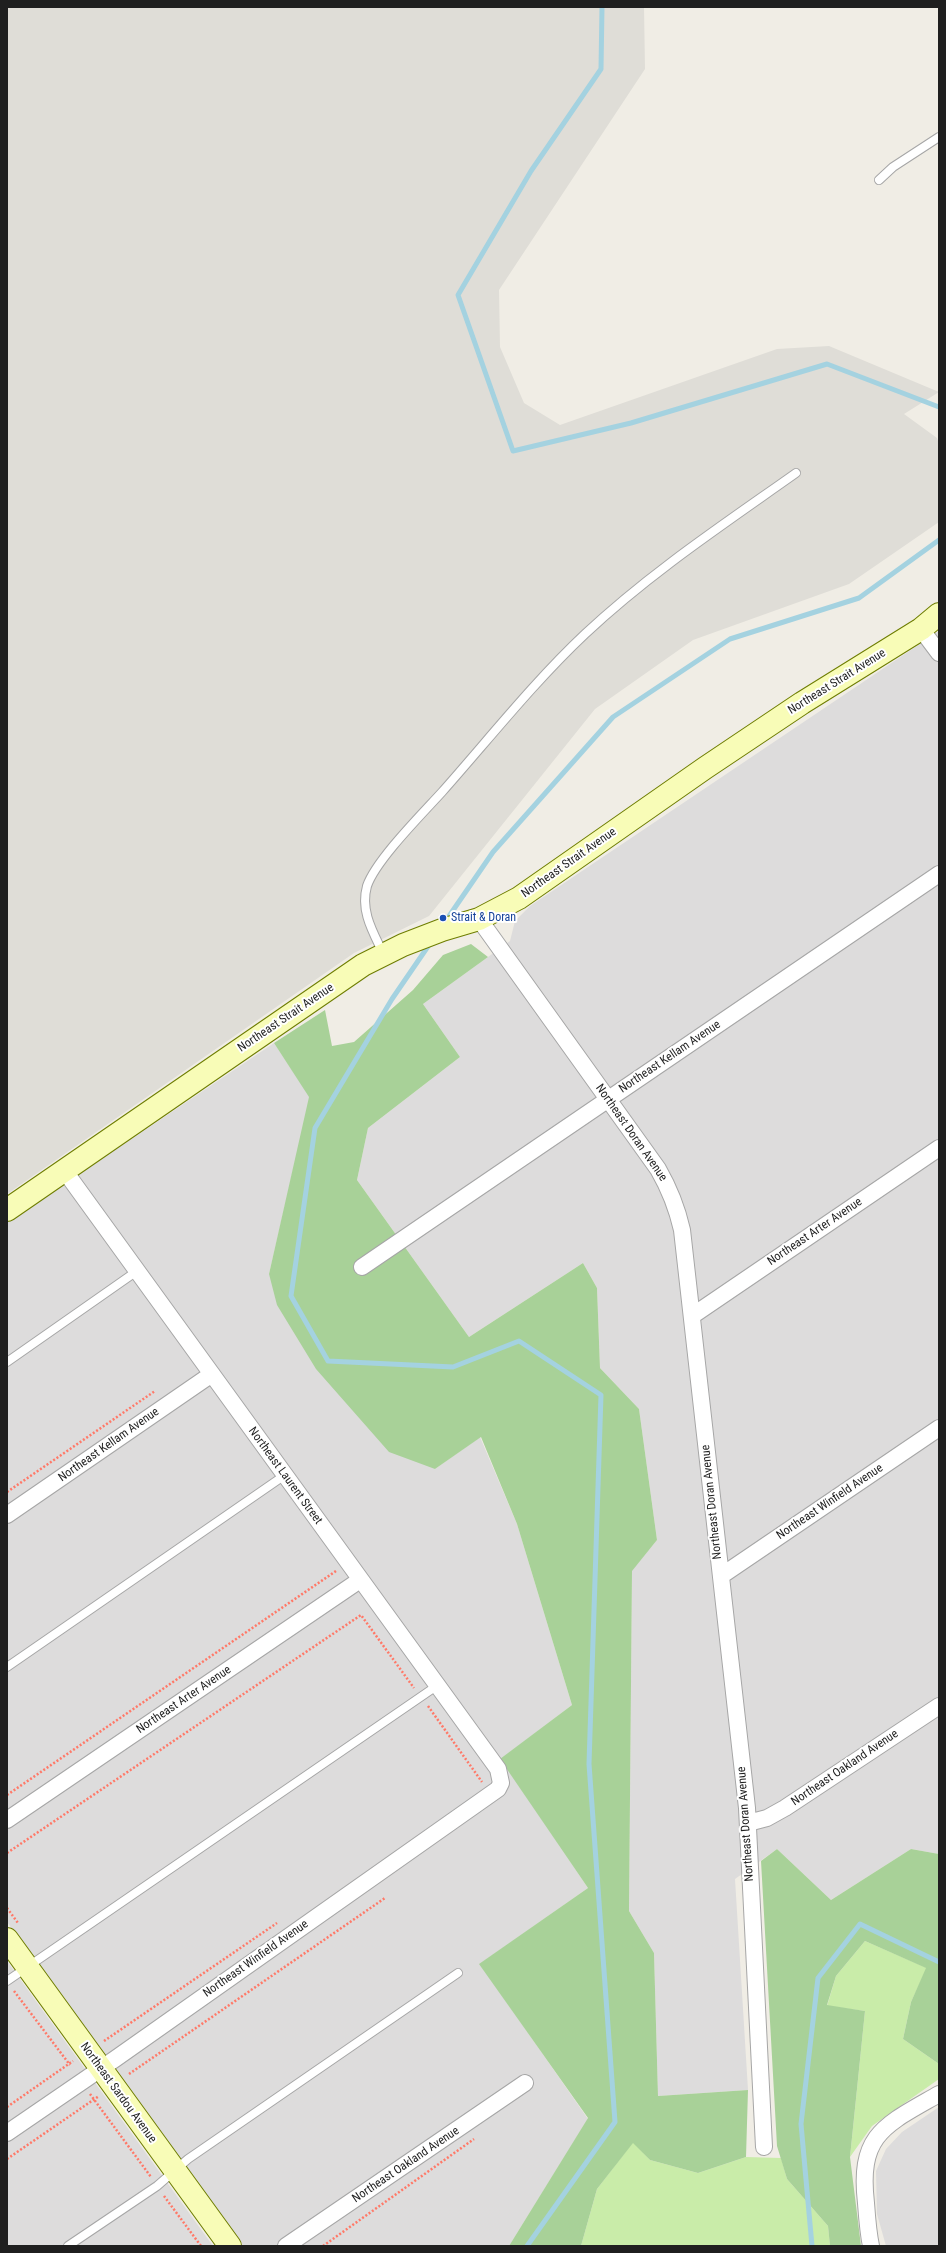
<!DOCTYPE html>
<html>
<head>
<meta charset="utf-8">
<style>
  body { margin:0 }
  #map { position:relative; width:946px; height:2253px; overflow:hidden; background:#f0ede5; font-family:"Roboto Condensed",sans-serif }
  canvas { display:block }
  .frame { position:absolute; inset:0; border:8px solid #1f1f1f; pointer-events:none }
</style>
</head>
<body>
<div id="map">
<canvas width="946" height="2253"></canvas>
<div class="frame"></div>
</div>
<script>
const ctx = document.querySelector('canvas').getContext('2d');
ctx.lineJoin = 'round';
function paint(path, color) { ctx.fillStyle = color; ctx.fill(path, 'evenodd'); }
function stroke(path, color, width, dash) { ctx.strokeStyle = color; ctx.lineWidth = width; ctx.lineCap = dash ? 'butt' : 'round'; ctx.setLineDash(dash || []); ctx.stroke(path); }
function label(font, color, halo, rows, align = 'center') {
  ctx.font = font + ' "Roboto Condensed",sans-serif'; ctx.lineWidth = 4; ctx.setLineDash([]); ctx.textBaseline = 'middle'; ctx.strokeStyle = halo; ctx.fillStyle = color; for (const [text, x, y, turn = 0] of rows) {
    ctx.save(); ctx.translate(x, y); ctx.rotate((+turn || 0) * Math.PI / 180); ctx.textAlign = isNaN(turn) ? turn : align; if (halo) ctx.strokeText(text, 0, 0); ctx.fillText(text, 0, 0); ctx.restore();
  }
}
paint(new Path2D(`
  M939 631V1854L911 1849 831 1900 777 1849 735 1879 748 2090 658 2096 654 1953 629 1911 632 1570 657 1540 639 1409 600 1368 597 1288 583 1263 469 1337 357 1180 368 1128 460 1057 423 1004 510 941 515 921 530 906Z
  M274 1043 310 1097 269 1274 435 1469 480 1437 517 1524 572 1705 501 1759 588 1888 480 1964 588 2119 509 2246H243L7 1922V1223Z
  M7 1961 213 2246H7Z
  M939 2107V2246H886L877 2214 876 2171 886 2149 902 2132Z`), '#dddcdc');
paint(new Path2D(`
  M7 7H644L645 69 499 290 500 347 524 403 560 425 777 349 829 346 939 392 904 414 937 438 939 444V522L849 584 693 640 595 709 429 916 354 953 7 1194Z`), '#dfddd7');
paint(new Path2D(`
  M865 1941 927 1968 911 2002 903 2039 939 2064V2079L872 2126 850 2157 865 2011 827 2006 836 1976Z
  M633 2142 650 2160 698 2173 746 2157 781 2158 787 2179 828 2226 830 2246H581L597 2189Z`), '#c9eca9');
paint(new Path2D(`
  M471 944 488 957 423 1004 460 1057 368 1128 357 1180 469 1337 583 1263 597 1288 600 1368 639 1409 657 1540 632 1571 629 1911 654 1953 658 2096 748 2090 746 2157 698 2173 650 2160 633 2143 597 2189 581 2246H509L588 2118 479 1964 588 1888 500 1759 572 1705 517 1524 481 1437 435 1469 389 1452 316 1369 277 1305 269 1274 309 1097 274 1043 325 1010 332 1046 354 1042 413 990 443 955Z
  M777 1849 831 1900 911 1849 939 1854V2064L903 2039 911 2002 926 1968 865 1941 836 1976 827 2005 865 2011 850 2157 861 2246H830L828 2226 787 2179 777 2146 761 1861Z`), '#a8d198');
stroke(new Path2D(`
  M602 7 601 69 531 171 458 295 513 451 631 423 827 364 939 407
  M445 922 493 852 613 717 730 639 859 598 939 540
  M431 942 392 999 315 1128 291 1296 328 1361 453 1367 519 1341 601 1395 589 1764 615 2122 527 2246
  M812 2246 801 2124 818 1978 860 1924 939 1962`), '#a4d2e0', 5);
const service = new Path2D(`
  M879 180 893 167 939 137
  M383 953C373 932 360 911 367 886 376 860 422 814 442 792 489 739 534 682 585 634 650 573 724 524 796 473
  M7 1362 137 1271
  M7 1667 285 1475
  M7 1981 438 1685
  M68 2246 157 2186 188 2159 458 1973`);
const minor = new Path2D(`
  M921 629 939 653
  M479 919 658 1169C669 1188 677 1208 682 1230L747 1808 764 2147
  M362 1267 939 874
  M692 1316 939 1148
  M7 1515 212 1374
  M721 1576 939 1428
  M7 1820 360 1580
  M748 1823 767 1818 785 1808 939 1706
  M7 2133 115 2059 498 1789 501 1783 498 1769 64 1170
  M286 2246 525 2083
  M871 2246C868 2232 867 2217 866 2203 858 2134 885 2125 939 2094`);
const secondary = new Path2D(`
  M7 1210 363 965 403 945 442 930 479 919 519 898 705 768 802 703 921 629 939 614
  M7 1939 230 2246`);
stroke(service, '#a6a6a6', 10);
stroke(minor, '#a6a6a6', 18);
stroke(secondary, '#6e7d00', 24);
stroke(new Path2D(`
  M7 1492 155 1391
  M428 1706 482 1782
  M7 1795 336 1571
  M7 1853 361 1615 414 1688
  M7 1908 18 1923
  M14 1991 70 2065
  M104 2041 277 1923
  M129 2074 385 1898
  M90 2094 151 2177
  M7 2107 73 2061
  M7 2159 99 2096
  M164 2196 201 2246
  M323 2246 474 2139`), '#ff7968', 2.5, [2, 2]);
stroke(service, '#fff', 8);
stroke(minor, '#fff', 16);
stroke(secondary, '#f8fcb7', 22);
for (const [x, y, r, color] of [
  [443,918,4,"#1a4fb4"]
]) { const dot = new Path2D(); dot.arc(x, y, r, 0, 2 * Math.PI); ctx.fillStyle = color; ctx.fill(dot); stroke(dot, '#fff', 1.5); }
label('12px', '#1f1f1f', '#fff', [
  ["Northeast Strait Avenue",837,682,-32],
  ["Northeast Strait Avenue",569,863,-35],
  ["Northeast Strait Avenue",286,1018,-34],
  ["Northeast Kellam Avenue",670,1057,-34],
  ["Northeast Doran Avenue",631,1133,55],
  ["Northeast Arter Avenue",815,1232,-34],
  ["Northeast Kellam Avenue",109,1445,-35],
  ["Northeast Laurent Street",285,1476,54],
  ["Northeast Doran Avenue",712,1502,-96],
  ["Northeast Winfield Avenue",830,1502,-34],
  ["Northeast Arter Avenue",184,1700,-34],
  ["Northeast Oakland Avenue",845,1768,-34],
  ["Northeast Doran Avenue",746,1824,-94],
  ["Northeast Winfield Avenue",256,1959,-35],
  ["Northeast Sardou Avenue",118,2093,54],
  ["Northeast Oakland Avenue",406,2165,-34]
]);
label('12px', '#164399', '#fff', [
  ["Strait & Doran",451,918]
], 'left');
</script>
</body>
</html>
